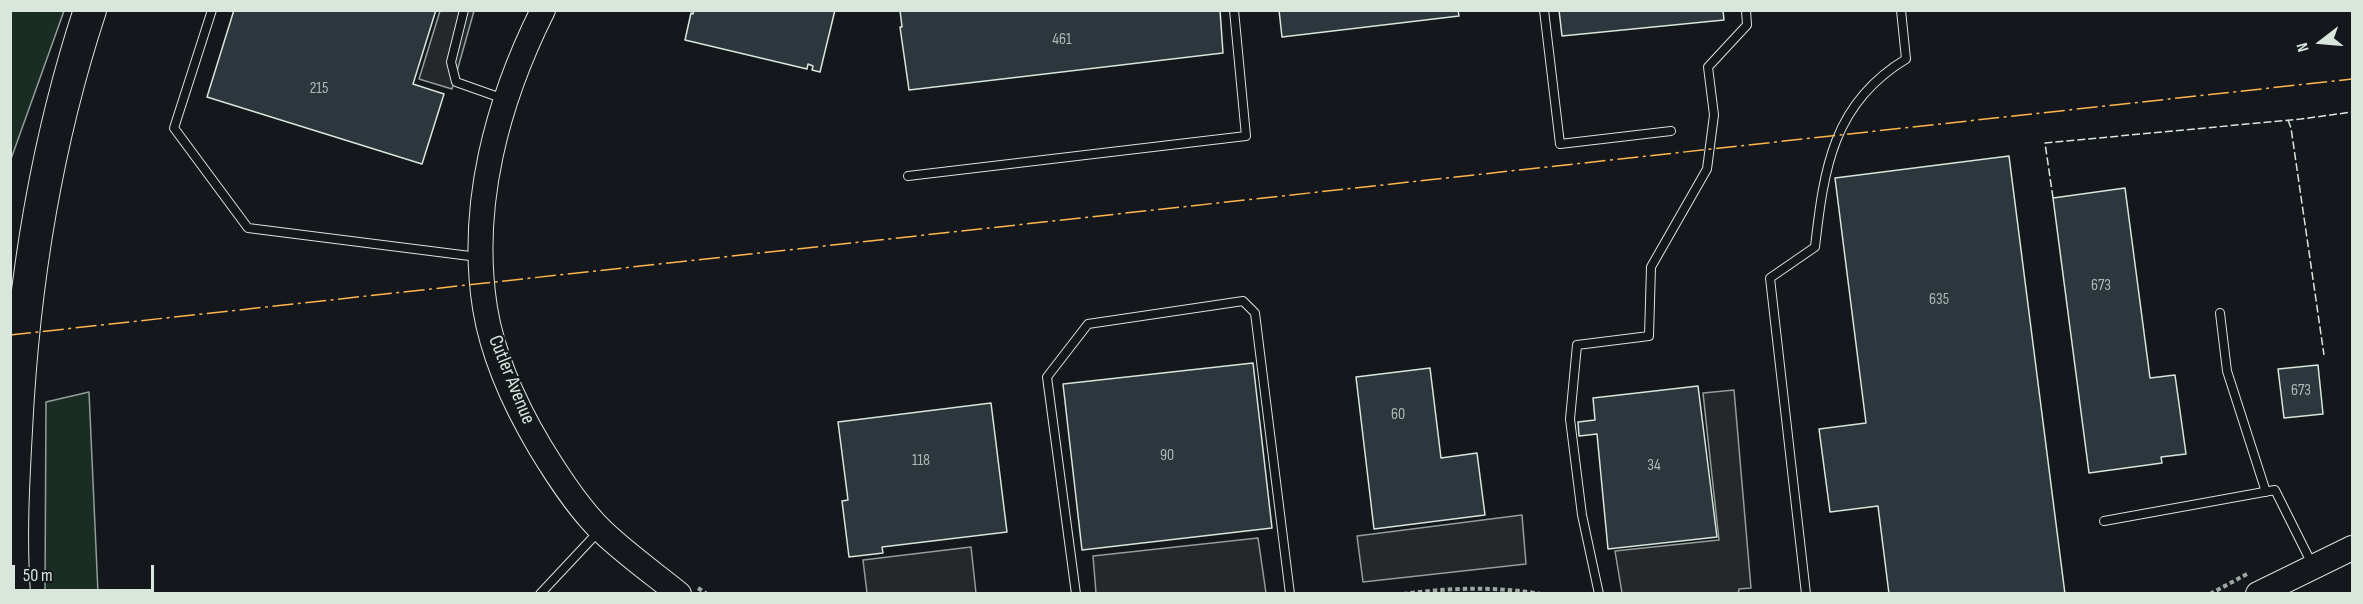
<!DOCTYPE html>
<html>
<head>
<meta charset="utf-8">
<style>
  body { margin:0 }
  #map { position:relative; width:2363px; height:604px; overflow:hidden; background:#14181c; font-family:"Sofia Sans Condensed",sans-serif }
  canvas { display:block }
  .frame { position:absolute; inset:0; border:12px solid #d8e6dc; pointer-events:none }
  .north { position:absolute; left:2291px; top:12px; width:60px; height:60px; -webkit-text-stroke:4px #14181c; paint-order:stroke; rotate:254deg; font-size:16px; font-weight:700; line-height:24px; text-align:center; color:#d8e6dc }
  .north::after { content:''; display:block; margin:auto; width:21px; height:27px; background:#d8e6dc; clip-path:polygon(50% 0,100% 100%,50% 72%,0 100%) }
  .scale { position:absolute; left:12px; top:565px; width:142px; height:27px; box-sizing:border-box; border:3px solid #d8e6dc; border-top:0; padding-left:8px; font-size:18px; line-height:21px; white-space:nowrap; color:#d8e6dc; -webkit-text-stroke:4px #14181c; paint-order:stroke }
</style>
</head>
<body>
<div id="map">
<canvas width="2363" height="604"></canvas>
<div class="frame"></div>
<div class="north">N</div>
<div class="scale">50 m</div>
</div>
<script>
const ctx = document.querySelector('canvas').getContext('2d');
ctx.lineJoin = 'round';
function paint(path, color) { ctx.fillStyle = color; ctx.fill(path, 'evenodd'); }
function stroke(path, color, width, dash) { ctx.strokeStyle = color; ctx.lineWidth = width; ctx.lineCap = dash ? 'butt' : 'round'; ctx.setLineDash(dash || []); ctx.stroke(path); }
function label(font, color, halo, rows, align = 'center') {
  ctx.font = font + ' "Sofia Sans Condensed",sans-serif'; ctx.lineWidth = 4.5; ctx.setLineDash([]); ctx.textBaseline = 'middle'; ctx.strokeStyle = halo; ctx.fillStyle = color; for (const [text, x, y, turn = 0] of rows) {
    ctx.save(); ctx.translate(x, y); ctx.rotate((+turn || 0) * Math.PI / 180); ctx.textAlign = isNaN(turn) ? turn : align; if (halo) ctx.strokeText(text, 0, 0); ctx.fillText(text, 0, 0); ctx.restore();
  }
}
const green = new Path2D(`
  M11 10 64 11 11 159 10 11Z
  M89 392 98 593H45L46 402Z`);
paint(green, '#1a2d24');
stroke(green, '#939e99', 1.5);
const parking = new Path2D(`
  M440 11H474L452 89 419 79Z
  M1734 390 1751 588 1739 589 1738 594 1622 593 1615 551 1719 540 1703 393Z
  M1522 515 1526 564 1363 582 1357 536Z
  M1258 538 1266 593H1096L1093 556Z
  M971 547 976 593H867L863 560Z`);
paint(parking, '#24282b');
stroke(parking, '#939e99', 1.5);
const building = new Path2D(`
  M234 10H436L413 84 444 94 422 164 207 97Z
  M694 10H835L820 72 812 70 813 66 808 64 807 69 685 40 691 13 693 14Z
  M900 10H1220L1223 53 909 90 900 27H902Z
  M1279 10H1458L1459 16 1282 37Z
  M1559 10H1723L1724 20 1562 36Z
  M2009 156 2065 594H1889L1878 506 1830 512 1819 429 1866 423 1835 178Z
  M2125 188 2150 378 2175 375 2186 454 2161 457 2162 463 2089 473 2053 198Z
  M1253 363 1272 528 1082 550 1063 384Z
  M2318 365 2323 414 2284 418 2278 369Z
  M1430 368 1441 458 1477 453 1485 515 1374 529 1356 377Z
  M1698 386 1717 537 1608 549 1597 434 1579 436 1578 422 1595 420 1593 398Z
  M991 403 1007 532 882 547 883 553 849 557 842 501 848 500 838 422Z`);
paint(building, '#2c363c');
stroke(building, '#d8e6dc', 1.5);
const lane = new Path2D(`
  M212 10 174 128 248 228 478 257
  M464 10 451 62 456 82 504 99
  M1544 10 1560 144 1671 131
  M908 176 1246 136 1234 10
  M2220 313 2227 371 2266 492
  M2104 521 2275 490 2313 566
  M540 594 600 530
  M1076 594 1047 377 1088 324 1243 301 1255 313 1290 594
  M1599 594 1582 515 1570 419 1577 345 1649 336 1651 267 1707 169 1714 115 1708 67 1747 25 1746 10
  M1806 594 1770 278 1815 247C1824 168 1833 103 1906 59L1901 10`);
const secondary = new Path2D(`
  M543 10C497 102 469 206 485 308 493 357 515 405 540 447 557 475 578 508 602 531 626 554 653 573 679 594
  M2258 594 2352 548`);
const highway = new Path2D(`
  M14 594C10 539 13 484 16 430 23 287 45 147 90 10`);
stroke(lane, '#d8e6dc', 10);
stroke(secondary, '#d8e6dc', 26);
stroke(highway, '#d8e6dc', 34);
stroke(new Path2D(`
  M698 588 707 594
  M1403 594C1448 588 1495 586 1541 594
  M2210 594 2247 574`), '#9da8a2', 4, [4.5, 3]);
stroke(lane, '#14181c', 8);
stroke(secondary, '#14181c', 24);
stroke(highway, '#14181c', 32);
stroke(new Path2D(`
  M2288 120 2291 128 2324 355
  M2053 198 2045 143 2301 119 2352 112`), '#d8e6dc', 1.5, [8, 3]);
stroke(new Path2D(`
  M10 335 2352 79`), '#ffb74d', 1.5, [21, 4.5, 3, 4.5]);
label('16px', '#adbab4', null, [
  ["461",1062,40],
  ["215",319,89],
  ["673",2101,286],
  ["635",1939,300],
  ["673",2301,391],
  ["60",1398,415],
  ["90",1167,456],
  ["118",921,461],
  ["34",1654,466]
]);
label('20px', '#d8e6dc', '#14181c', [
  ["Cutler Avenue",511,380,68]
]);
</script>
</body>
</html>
